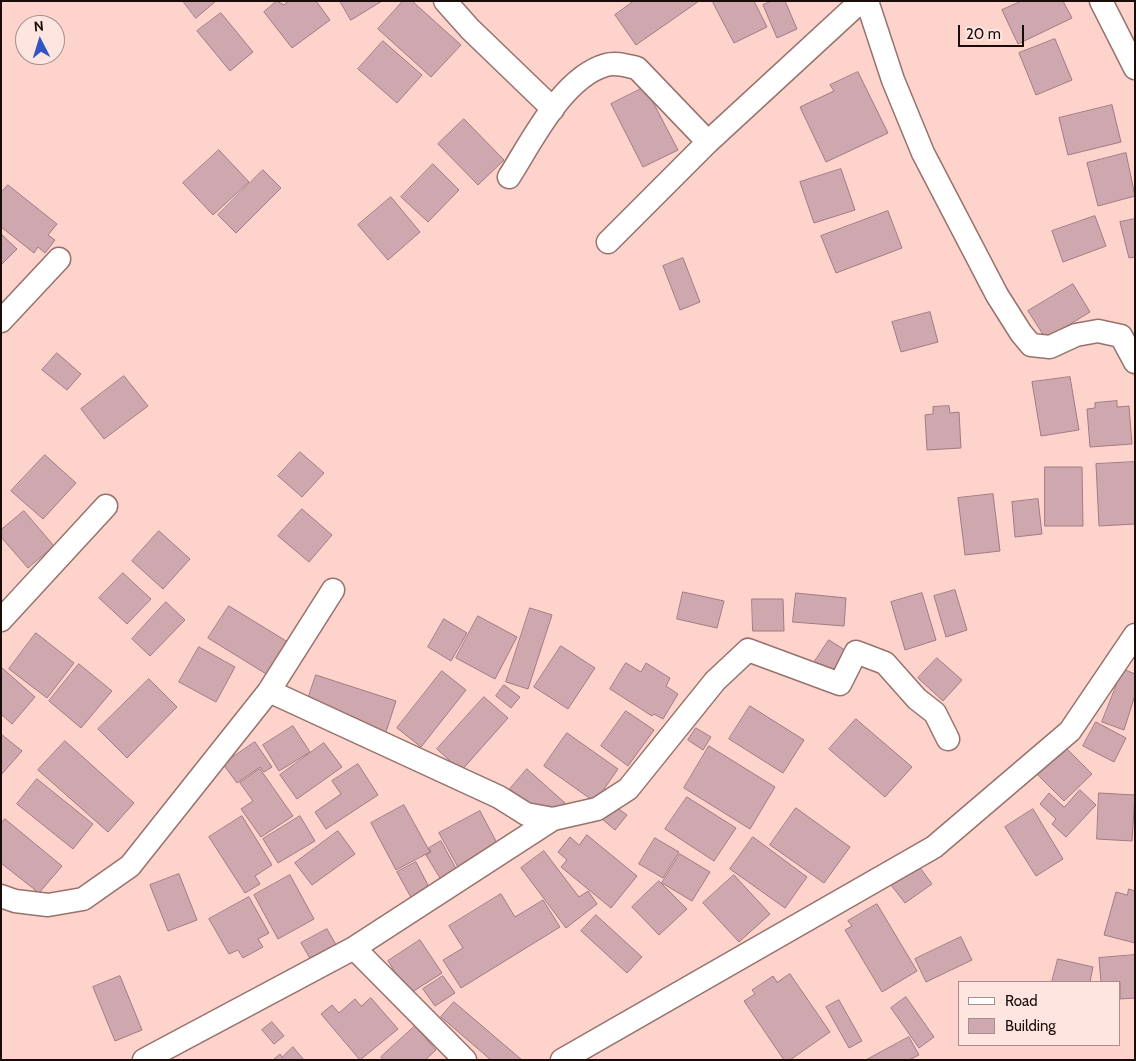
<!DOCTYPE html>
<html>
<head>
<meta charset="utf-8">
<style>
  body { margin:0 }
  #map { position:relative; width:1136px; height:1061px; overflow:hidden; background:#fdd3cc; font-family:Cabin,sans-serif }
  canvas { display:block }
  .frame { position:absolute; inset:0; border:2px solid #190c09; pointer-events:none }
  .legend { position:absolute; left:958px; top:981px; width:162px; height:65px; box-sizing:border-box; background:#fee5e0; border:1px solid #a28e8a; margin:0; padding:6px 9px; list-style:none; font-size:15px; color:#190c09 }
  .legend li { display:flex; align-items:center; gap:10px; height:25px }
  .legend b { width:25px; border:1px solid #a28e8a }
  .north { position:absolute; left:15px; top:15px; width:50px; height:50px; box-sizing:border-box; background:#fee5e0; border:1px solid #a28e8a; border-radius:50%; rotate:355deg; font-size:14px; font-weight:700; line-height:20px; text-align:center; color:#190c09 }
  .north::after { content:''; display:block; margin:auto; width:18px; height:22px; background:#3155c5; clip-path:polygon(50% 0,100% 100%,50% 72%,0 100%) }
  .scale { position:absolute; left:958px; top:25px; width:66px; height:22px; box-sizing:border-box; border:2px solid #190c09; border-top:0; padding-left:6px; font-size:15px; line-height:18px; white-space:nowrap; color:#190c09; -webkit-text-stroke:4px #fee5e0; paint-order:stroke }
</style>
</head>
<body>
<div id="map">
<canvas width="1136" height="1061"></canvas>
<div class="frame"></div>
<ul class="legend">
<li><b style="height:6px;background:#fff"></b>Road</li>
<li><b style="height:14px;background:#cfa7af"></b>Building</li>
</ul>
<div class="north">N</div>
<div class="scale">20 m</div>
</div>
<script>
const ctx = document.querySelector('canvas').getContext('2d');
ctx.lineJoin = 'round';
function paint(path, color) { ctx.fillStyle = color; ctx.fill(path, 'evenodd'); }
function stroke(path, color, width, dash) { ctx.strokeStyle = color; ctx.lineWidth = width; ctx.lineCap = dash ? 'butt' : 'round'; ctx.setLineDash(dash || []); ctx.stroke(path); }
const building = new Path2D(`
  M183 1H216L196 18Z
  M277 1 284 5 288 1H316L330 20 292 48 264 12Z
  M340 1H382L351 20Z
  M403 1H412L461 45 431 77 378 29Z
  M634 1H699L636 45 615 15Z
  M716 1H754L767 27 734 43 713 3Z
  M772 1H785L797 29 777 38 763 5Z
  M1022 1H1063L1072 18 1018 44 1002 10Z
  M221 13 253 52 230 71 197 31Z
  M1055 39 1072 80 1036 95 1019 53Z
  M383 41 422 75 397 103 358 69Z
  M858 72 888 133 826 162 800 107 834 91 830 85Z
  M645 87 678 150 643 167 611 104Z
  M1112 105 1121 142 1068 155 1059 118Z
  M464 119 504 160 478 185 438 144Z
  M219 150 249 182 213 215 183 183Z
  M1126 153 1135 196 1098 206 1087 163Z
  M433 164 459 190 428 222 401 197Z
  M841 169 855 210 814 223 800 182Z
  M263 170 281 188 236 233 218 215Z
  M8 185 57 224 48 235 55 240 45 253 38 247 34 253 1 227V193Z
  M391 197 420 232 388 260 358 225Z
  M888 211 902 248 836 273 821 236Z
  M1095 216 1106 246 1063 262 1052 231Z
  M1135 219V257L1129 258 1120 222Z
  M1 234 17 249 1 265Z
  M683 258 700 302 680 310 663 266Z
  M1073 284 1090 312 1046 339 1028 311Z
  M930 312 938 342 901 352 892 322Z
  M57 353 81 374 67 390 42 370Z
  M124 376 148 406 104 439 81 409Z
  M1070 377 1079 430 1041 436 1032 382Z
  M1117 401V407L1129 406 1132 444 1090 447 1087 409 1095 408V403Z
  M949 406 950 413 959 412 961 448 927 450 925 415 933 414V407Z
  M300 452 324 473 302 497 278 476Z
  M45 455 76 483 43 519 11 491Z
  M1135 462V524L1099 526 1096 464Z
  M1045 467H1082L1083 526H1045Z
  M993 494 1000 551 965 555 958 498Z
  M1038 499 1042 534 1015 537 1012 502Z
  M302 509 332 535 309 562 278 536Z
  M24 511 54 546 28 568 1 537V530Z
  M159 531 190 559 163 589 132 561Z
  M123 573 151 599 127 624 99 598Z
  M955 590 967 630 946 637 934 596Z
  M683 592 724 601 717 628 677 619Z
  M796 593 846 598 844 626 793 622Z
  M922 593 936 640 905 650 891 602Z
  M752 599H783L784 631H753Z
  M166 602 185 620 150 656 132 639Z
  M229 606 291 644 271 677 208 638Z
  M530 608 552 615 528 689 506 682Z
  M478 616 517 637 495 679 456 658Z
  M444 619 467 633 451 661 428 647Z
  M36 633 74 663 47 698 9 669Z
  M829 640 848 652 832 676 813 664Z
  M561 646 595 668 568 709 534 687Z
  M199 647 235 667 216 702 179 682Z
  M937 658 962 680 943 701 918 678Z
  M626 663 641 672 646 663 670 678 666 686 678 694 663 719 654 714 652 716 610 689Z
  M79 664 112 691 81 728 49 701Z
  M1 667 35 697 12 724 1 714Z
  M1123 669 1135 674V695L1124 730 1102 722Z
  M442 671 466 690 421 747 397 728Z
  M316 675 396 701 386 732 306 705Z
  M149 679 177 707 127 758 98 729Z
  M504 685 520 697 511 708 496 696Z
  M484 697 508 718 461 771 437 749Z
  M750 706 804 740 783 773 729 739Z
  M626 711 654 730 628 766 601 746Z
  M856 719 912 767 885 797 829 749Z
  M1096 722 1126 738 1114 762 1083 746Z
  M293 726 310 752 279 771 263 745Z
  M696 728 711 737 703 750 688 740Z
  M567 733 618 769 595 802 544 766Z
  M1 734 22 751 1 775Z
  M65 741 134 803 108 832 38 770Z
  M255 742 272 767 264 772 260 767 237 783 223 764Z
  M324 743 342 767 297 799 280 775Z
  M709 746 775 787 750 829 684 788Z
  M1066 748 1092 774 1064 801 1038 775Z
  M358 764 378 795 326 829 315 812 341 794 332 781Z
  M260 769 293 816 261 837 241 809 253 801 240 783Z
  M527 769 565 803 553 816H540L510 789Z
  M37 779 93 824 73 849 17 804Z
  M1080 790 1096 805 1066 837 1052 824 1056 819 1040 804 1049 793 1064 807Z
  M1099 793 1135 795 1132 841 1097 839Z
  M687 797 736 828 714 861 665 829Z
  M612 804 627 815 615 830 601 818Z
  M404 805 430 852 396 870 371 823Z
  M796 808 850 847 824 883 770 845Z
  M1033 809 1063 859 1036 876 1005 827Z
  M480 811 498 845 458 867 439 833Z
  M242 816 272 865 255 876 260 884 245 893 209 837Z
  M300 816 315 841 278 863 263 839Z
  M5 819 62 866 39 893 1 863V824Z
  M338 831 355 854 312 885 295 863Z
  M587 835 637 876 611 908 561 867 567 860 558 852 570 837 579 845Z
  M753 837 807 877 785 908 730 869Z
  M655 838 679 852 663 878 639 864Z
  M441 841 459 874 443 883 426 855 431 852 429 848Z
  M544 851 579 897 588 891 597 904 566 928 521 868Z
  M680 854 710 872 692 901 662 883Z
  M416 862 431 891 413 901 397 872Z
  M918 865 932 884 905 903 891 885Z
  M179 874 197 920 168 931 150 885Z
  M290 875 314 919 278 939 254 895Z
  M734 875 770 914 739 942 703 903Z
  M659 881 687 909 659 935 632 907Z
  M1129 889 1135 891V943L1104 935 1116 892 1127 895Z
  M501 894 515 917 543 900 560 927 461 988 443 960 463 948 449 926Z
  M249 897 269 933 258 939 263 947 243 958 238 950 229 954 209 919Z
  M877 904 917 971 882 992 845 930 852 926 848 921Z
  M596 915 642 957 627 973 581 931Z
  M327 929 339 950 314 965 301 943Z
  M961 937 972 960 926 982 915 959Z
  M420 940 442 973 409 994 388 961Z
  M1135 955V998L1120 999V982H1101L1099 958Z
  M1058 959 1093 967 1090 982H1052Z
  M790 974 830 1032 790 1060H784L744 1001 755 994 752 990 773 976 777 982Z
  M120 976 142 1030 115 1041 93 987Z
  M443 976 455 993 435 1006 423 989Z
  M906 997 934 1037 919 1048 891 1008Z
  M371 998 398 1029 360 1060 321 1014 332 1005 339 1013 355 999 361 1006Z
  M839 1000 862 1041 849 1048 826 1007Z
  M454 1002 522 1060H491L441 1017Z
  M272 1022 284 1036 274 1044 262 1030Z
  M415 1026 436 1050 425 1060H383L381 1057Z
  M909 1037 919 1055 909 1060H866Z
  M293 1047 304 1060H273L280 1054 282 1057Z`);
paint(building, '#cfa7af');
stroke(building, '#a17b83', 1);
const minor = new Path2D(`
  M445 1 470 29 553 109
  M867 1 893 80 923 153 997 295 1021 333 1031 345 1050 347 1076 335 1098 331 1121 336 1135 362
  M1101 1 1135 68
  M509 177C532 141 563 77 606 65 617 62 627 66 637 68L708 142
  M608 242 708 142 861 1
  M1 321 59 259
  M1 620 106 506
  M269 691 499 797 526 814 553 819 597 809 628 789 715 681 748 650 840 684 856 652 885 663 917 699 935 713 948 739
  M1 896 15 901 48 905 83 899 130 866 269 691 333 590
  M354 948 465 1060
  M144 1060 354 948 553 819
  M562 1060 934 847 1070 731 1135 635`);
stroke(minor, '#97726c', 25);
stroke(minor, '#fff', 22);
</script>
</body>
</html>
